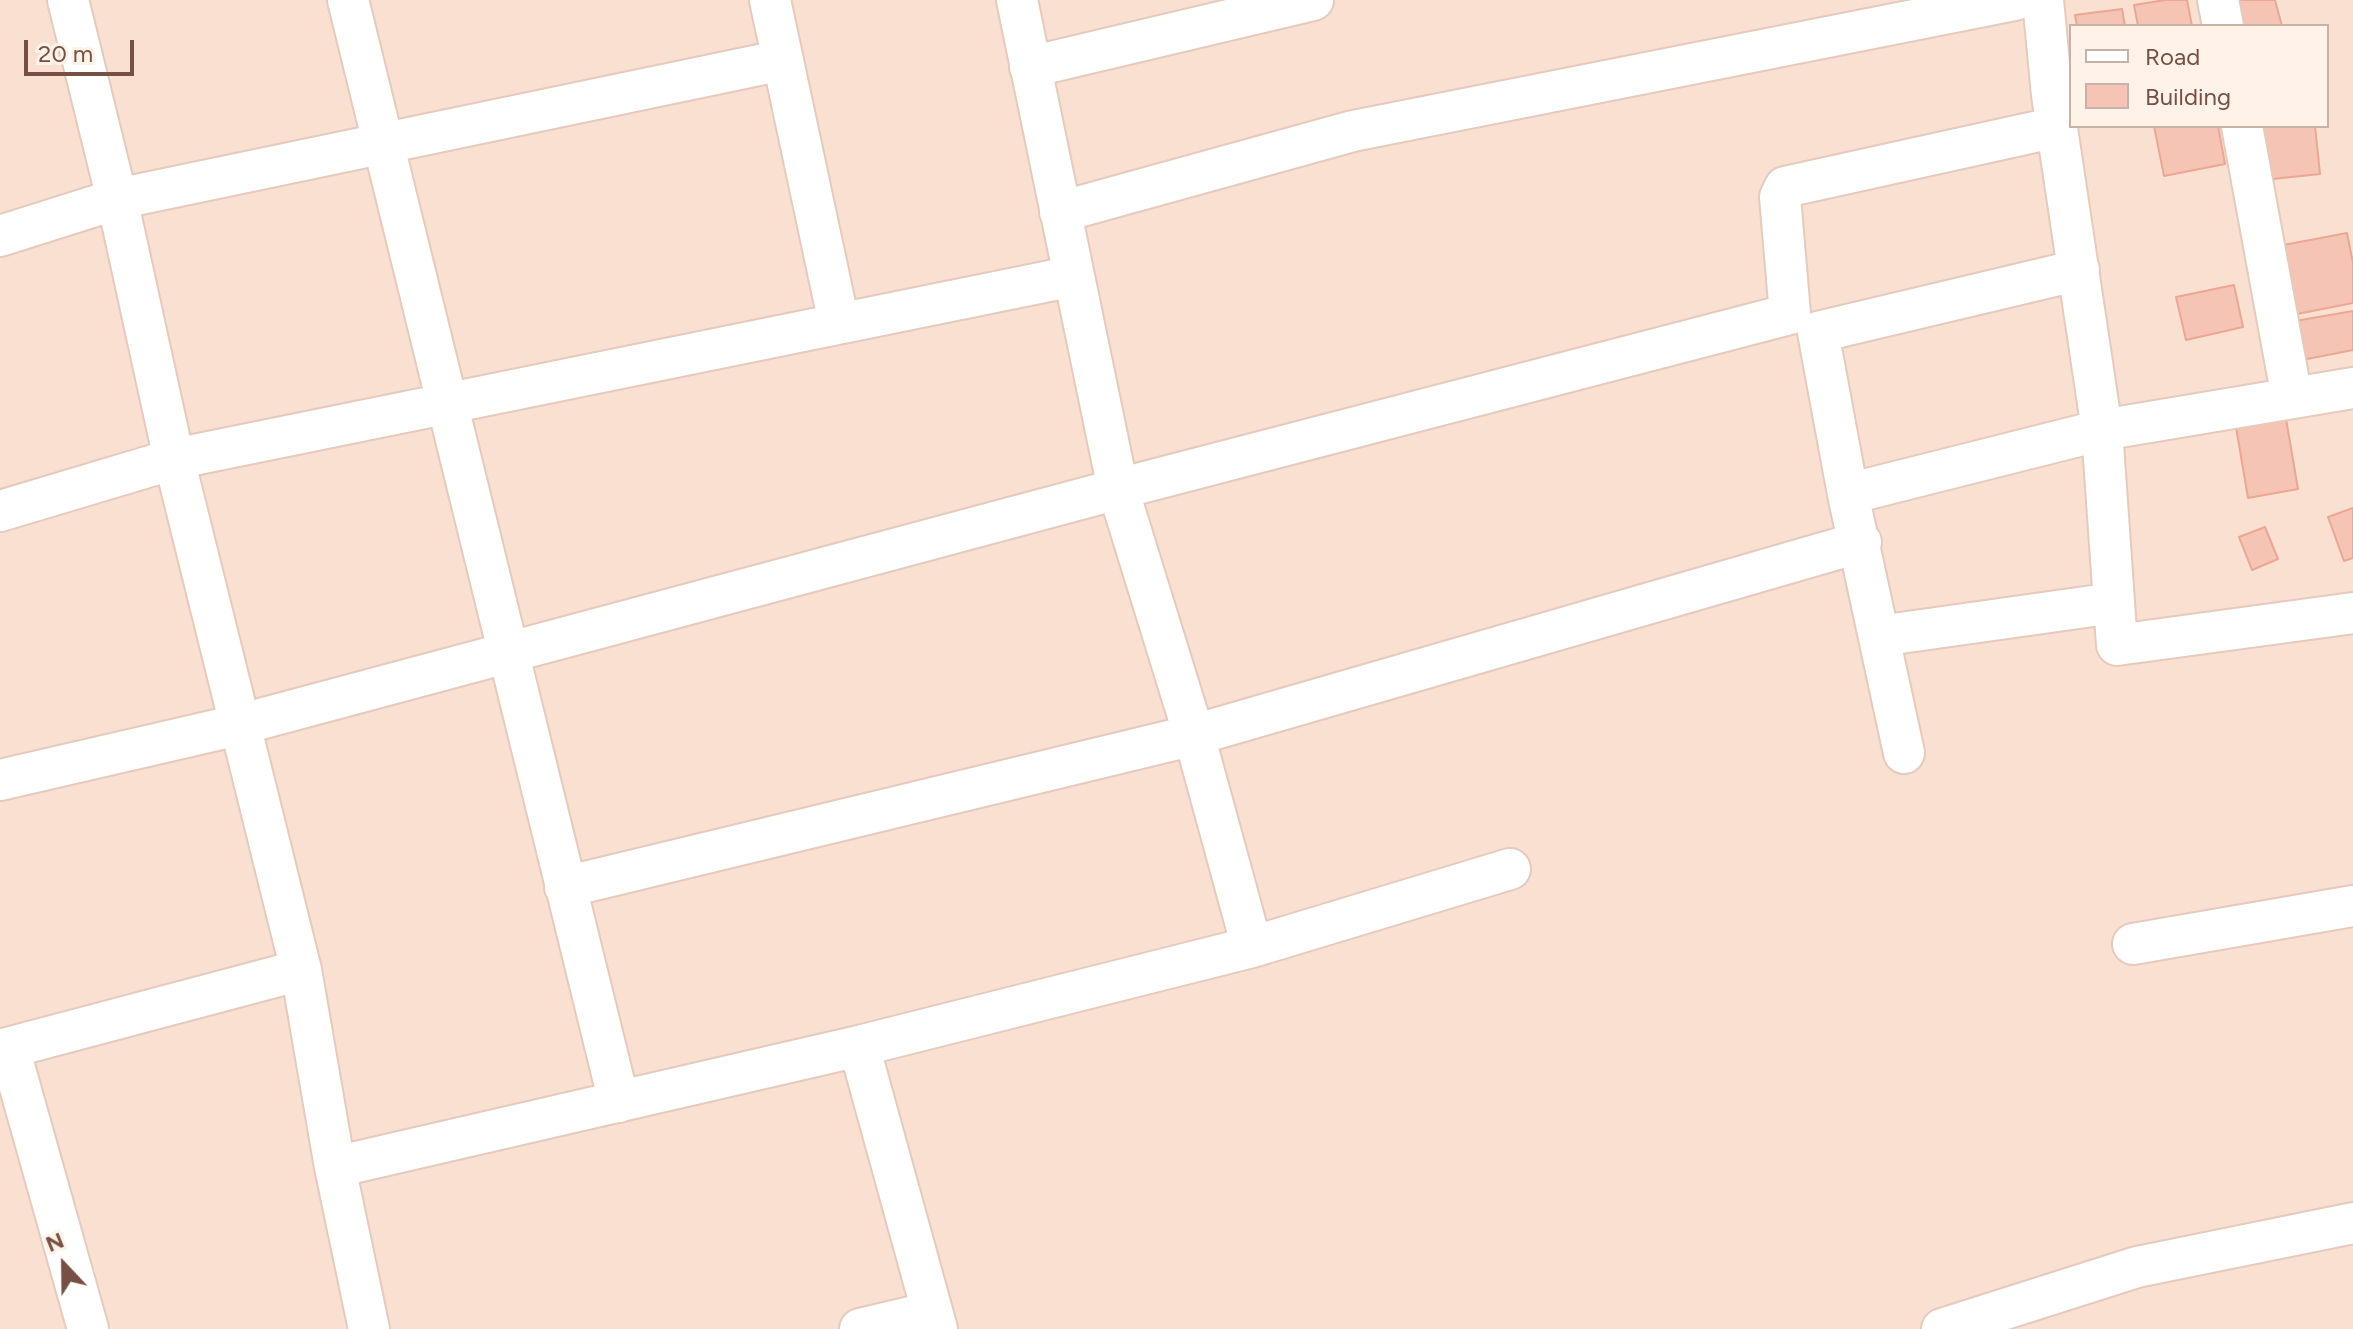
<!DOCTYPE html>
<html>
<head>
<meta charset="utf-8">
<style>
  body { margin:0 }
  #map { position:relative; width:2353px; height:1329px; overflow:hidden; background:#feeddf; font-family:Figtree,sans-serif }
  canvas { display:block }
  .legend { position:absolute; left:2069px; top:24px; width:260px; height:104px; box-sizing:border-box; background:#fff2e8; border:2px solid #c9b1a7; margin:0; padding:10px 14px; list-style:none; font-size:24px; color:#774f45 }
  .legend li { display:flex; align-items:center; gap:16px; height:40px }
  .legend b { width:40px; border:2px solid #c9b1a7 }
  .north { position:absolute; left:24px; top:1225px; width:80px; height:80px; -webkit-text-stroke:6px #fff2e8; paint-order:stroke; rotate:338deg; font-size:22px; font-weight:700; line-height:32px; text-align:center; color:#774f45 }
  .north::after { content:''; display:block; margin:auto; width:28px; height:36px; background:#774f45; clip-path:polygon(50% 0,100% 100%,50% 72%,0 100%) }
  .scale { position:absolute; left:24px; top:40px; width:110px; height:36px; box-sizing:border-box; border:4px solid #774f45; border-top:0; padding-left:10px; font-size:24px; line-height:28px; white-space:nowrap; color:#774f45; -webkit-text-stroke:6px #fff2e8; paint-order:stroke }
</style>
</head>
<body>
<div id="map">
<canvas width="2353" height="1329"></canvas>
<ul class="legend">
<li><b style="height:10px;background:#fff"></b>Road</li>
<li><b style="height:22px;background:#f6c4b4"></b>Building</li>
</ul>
<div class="north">N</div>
<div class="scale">20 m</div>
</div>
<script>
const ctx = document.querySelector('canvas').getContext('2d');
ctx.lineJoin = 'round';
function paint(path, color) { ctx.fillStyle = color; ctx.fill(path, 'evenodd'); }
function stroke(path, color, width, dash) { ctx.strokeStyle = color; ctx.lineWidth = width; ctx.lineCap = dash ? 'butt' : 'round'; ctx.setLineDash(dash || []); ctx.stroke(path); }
paint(new Path2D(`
  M0 0H2353V1329H0ZM2071 26H2327V126H2071Z`), '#f9e0d0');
const building = new Path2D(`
  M2165 0H2187L2192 26H2138L2134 5Z
  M2233 0H2275L2282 26H2241Z
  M2122 9 2125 26H2077L2075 15Z
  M2154 126H2218L2225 164 2164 176Z
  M2257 126H2315L2320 174 2263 180Z
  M2347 233 2353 263V303L2287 316 2273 247Z
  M2234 285 2243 327 2186 340 2176 297Z
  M2353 311V350L2302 360 2295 321Z
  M2285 413 2298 489 2248 498 2235 421Z
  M2353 508V558L2344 561 2328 517Z
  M2265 527 2278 559 2252 570 2239 537Z`);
paint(building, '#f6c4b4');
stroke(building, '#eaa793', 2);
const street = new Path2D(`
  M68 0 117 199 174 459 301 970 335 1167 369 1329
  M348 0 619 1102
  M770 0 839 323
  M2043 0 2052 95 2102 430 2353 388
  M2218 0 2223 26
  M1030 67 1313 0
  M2242 126 2292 398
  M1060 212 1353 131 2015 0
  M0 236 117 199 783 60
  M1848 494 2102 430 2117 645 2353 613
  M0 511 174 459 1074 276
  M1879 636 2114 603
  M1904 753 1848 494 1818 332 2079 270
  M0 780 238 725 1118 489 1017 0
  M565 887 1194 735 1861 542
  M2133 944 2353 906
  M1252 947 1194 735 1118 489 1790 314 1780 197 1785 187 2057 127
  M859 1046 1252 947 1510 869
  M9 1048 88 1329
  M0 1050 301 970
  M335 1167 859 1046 937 1329
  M860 1329 932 1312
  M1942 1329 2137 1267 2353 1223`);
stroke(street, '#e5cabd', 44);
stroke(street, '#fff', 40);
</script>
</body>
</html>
